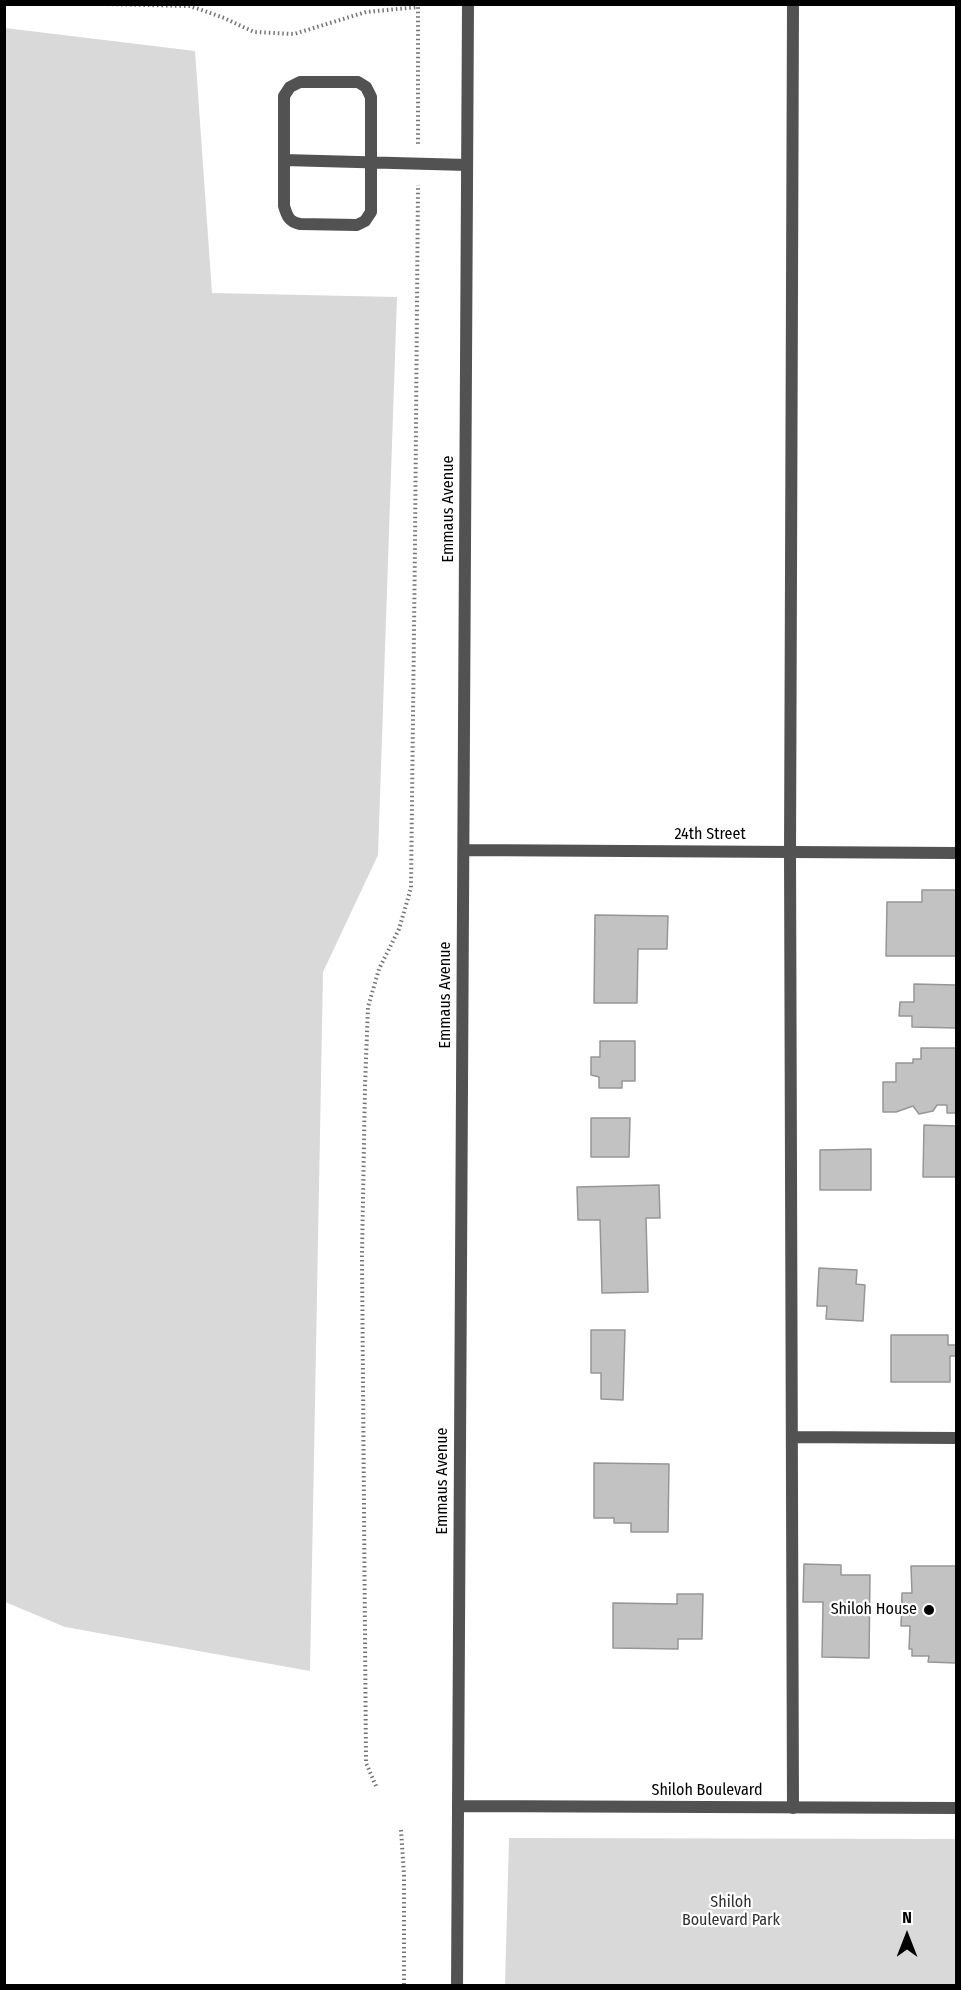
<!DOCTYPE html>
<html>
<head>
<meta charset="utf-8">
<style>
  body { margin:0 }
  #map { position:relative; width:961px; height:1990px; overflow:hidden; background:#fff; font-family:"Fira Sans Condensed",sans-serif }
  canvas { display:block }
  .frame { position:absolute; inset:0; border:6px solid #000; pointer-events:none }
  .north { position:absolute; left:877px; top:1906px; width:60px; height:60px; -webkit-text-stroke:4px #fff; paint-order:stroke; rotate:0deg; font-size:16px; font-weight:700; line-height:24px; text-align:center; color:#000 }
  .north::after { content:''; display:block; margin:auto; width:21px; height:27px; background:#000; clip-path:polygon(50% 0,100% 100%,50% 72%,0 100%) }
</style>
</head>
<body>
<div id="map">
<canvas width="961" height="1990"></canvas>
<div class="frame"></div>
<div class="north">N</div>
</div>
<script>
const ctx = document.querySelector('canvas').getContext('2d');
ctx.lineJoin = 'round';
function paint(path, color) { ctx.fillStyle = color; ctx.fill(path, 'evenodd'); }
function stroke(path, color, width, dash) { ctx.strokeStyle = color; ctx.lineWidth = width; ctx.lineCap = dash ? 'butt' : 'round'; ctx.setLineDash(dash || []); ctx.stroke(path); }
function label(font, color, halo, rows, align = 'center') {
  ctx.font = font + ' "Fira Sans Condensed",sans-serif'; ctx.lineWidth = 4.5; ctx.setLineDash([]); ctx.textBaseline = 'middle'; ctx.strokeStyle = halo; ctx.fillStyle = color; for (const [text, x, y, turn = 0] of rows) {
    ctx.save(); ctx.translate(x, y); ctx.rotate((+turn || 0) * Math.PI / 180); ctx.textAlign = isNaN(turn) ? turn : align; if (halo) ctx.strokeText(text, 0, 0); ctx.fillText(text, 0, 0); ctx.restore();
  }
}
paint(new Path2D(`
  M5 28 195 51 212 293 397 297 378 855 323 972 310 1671 65 1627 5 1602Z
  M509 1838 956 1839V1985H505Z`), '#d9d9d9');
const building = new Path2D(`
  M922 890H956V956H886L887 902H922Z
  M595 915 668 916 667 949H638L637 1003H594Z
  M914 984 956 985V1028L912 1027V1016H899L900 1002H914Z
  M600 1041H635V1081H622V1088H599V1077L591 1075V1057H600Z
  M921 1048H956V1113H947V1105H937L933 1111 919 1114 913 1106 896 1112H883V1082H896V1063H913V1059H921Z
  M591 1118H630L629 1157H591Z
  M924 1125 956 1126V1177H923Z
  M871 1149V1190H820V1150Z
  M659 1185 660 1218H646L648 1292 602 1293 600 1220H578L577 1187Z
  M819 1268 857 1270 856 1284 865 1285 863 1321 826 1319 827 1306H817Z
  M591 1330H625L623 1400 601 1399V1373H591Z
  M891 1335H948V1345H956V1356H950V1382H891Z
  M594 1463 669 1464 668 1532H631V1523H614V1518H594Z
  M804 1564 841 1565V1575H870L869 1658 822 1657 823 1602H803Z
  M911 1566H956V1663L928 1662 929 1656H912V1649H909L910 1626H901L902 1593H912Z
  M677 1594H703L702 1639H678V1649L613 1648V1603L677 1604Z`);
paint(building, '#c2c2c2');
stroke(building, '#969696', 1.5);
stroke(new Path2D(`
  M103 4 190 6 224 18 254 32 294 34 366 12 418 7V144
  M376 1786 366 1763 362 1256 365 1086 368 1007 379 969 399 929 411 888 415 544 418 185
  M401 1830 404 1875V1986`), '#747474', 4, [1.5, 3]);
stroke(new Path2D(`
  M300 82H358L366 87 371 97V212L365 221 357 225 300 224C289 222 287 216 284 206V96L290 87Z
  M284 160 467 165
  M792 1437 956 1438
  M793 1808 790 852 793 4`), '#525252', 12);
stroke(new Path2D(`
  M464 850 956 853
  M458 1806 956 1808
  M457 1986 468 4`), '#525252', 12);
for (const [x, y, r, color] of [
  [929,1610,6,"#000"]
]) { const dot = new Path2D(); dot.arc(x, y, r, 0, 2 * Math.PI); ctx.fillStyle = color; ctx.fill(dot); stroke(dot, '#fff', 2); }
label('16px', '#000', '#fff', [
  ["Emmaus Avenue",449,509,-90],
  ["24th Street",710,835],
  ["Emmaus Avenue",446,995,-90],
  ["Emmaus Avenue",443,1481,-90],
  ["Shiloh Boulevard",707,1791]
]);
label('16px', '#000', '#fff', [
  ["Shiloh House",917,1610]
], 'right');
label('16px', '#303030', '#fff', [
  ["Shiloh",731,1903],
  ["Boulevard Park",731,1921]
]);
</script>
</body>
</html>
